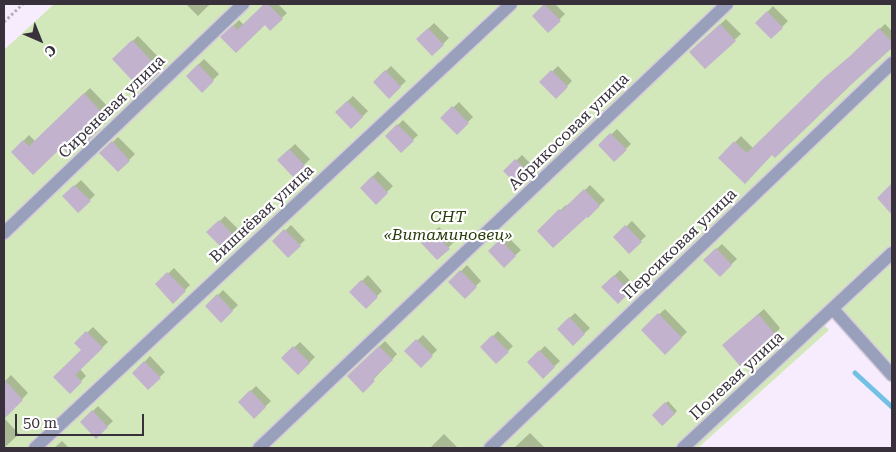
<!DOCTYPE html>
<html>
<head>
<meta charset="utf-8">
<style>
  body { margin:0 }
  #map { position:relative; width:896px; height:452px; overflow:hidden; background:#f7ecfd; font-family:"Roboto Serif",serif }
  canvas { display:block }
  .frame { position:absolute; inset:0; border:5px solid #38313c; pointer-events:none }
  .north { position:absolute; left:15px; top:15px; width:50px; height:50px; -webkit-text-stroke:4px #fff; paint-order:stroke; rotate:136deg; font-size:14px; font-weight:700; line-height:20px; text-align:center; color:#38313c }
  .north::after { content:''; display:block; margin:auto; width:18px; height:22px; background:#38313c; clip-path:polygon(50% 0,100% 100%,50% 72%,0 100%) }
  .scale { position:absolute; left:15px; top:414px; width:129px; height:22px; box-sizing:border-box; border:2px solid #38313c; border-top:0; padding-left:6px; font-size:15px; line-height:18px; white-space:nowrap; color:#38313c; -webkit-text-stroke:4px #fff; paint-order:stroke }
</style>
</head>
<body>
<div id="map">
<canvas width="896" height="452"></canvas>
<div class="frame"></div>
<div class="north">С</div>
<div class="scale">50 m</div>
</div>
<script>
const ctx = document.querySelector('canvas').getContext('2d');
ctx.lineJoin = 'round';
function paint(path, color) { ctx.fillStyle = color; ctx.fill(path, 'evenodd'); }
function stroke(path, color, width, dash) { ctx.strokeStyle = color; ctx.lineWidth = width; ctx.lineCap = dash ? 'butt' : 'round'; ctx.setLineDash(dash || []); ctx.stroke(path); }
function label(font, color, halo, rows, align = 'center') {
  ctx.font = font + ' "Roboto Serif",serif'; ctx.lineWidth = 4.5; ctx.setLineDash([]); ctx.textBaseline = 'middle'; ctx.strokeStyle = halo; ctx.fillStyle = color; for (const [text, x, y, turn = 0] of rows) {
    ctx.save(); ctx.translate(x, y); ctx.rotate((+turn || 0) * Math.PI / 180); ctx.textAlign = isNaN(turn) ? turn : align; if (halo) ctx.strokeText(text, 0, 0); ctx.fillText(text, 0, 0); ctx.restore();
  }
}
paint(new Path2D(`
  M54 4H892V247L818 319 829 330 698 448H4V50Z
  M892 253V375L833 309Z`), '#d2e8ba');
paint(new Path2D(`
  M186 4H210L198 16Z
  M266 4H278L287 13 270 29 265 23 222 37 239 20 244 25Z
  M546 4H555L565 14 548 31 534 16Z
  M773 6 788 21 771 38 757 23Z
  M726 19 741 34 705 67 690 52Z
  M434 23 449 38 432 55 418 39Z
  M885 24 892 31V47L772 153 720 158 741 136 753 148Z
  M138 36 166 65 141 88 114 59Z
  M204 59 219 74 202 91 187 76Z
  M391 66 406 81 389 97 374 82Z
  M558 66 572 81 556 97 541 82Z
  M90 88 111 110 102 120 105 123 88 139 85 136 62 146 13 152 29 135 35 141Z
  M353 96 368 111 351 128 336 112Z
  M459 102 473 117 457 133 442 118Z
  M403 120 418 135 401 151 387 136Z
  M617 129 631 144 614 160 600 145Z
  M118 137 135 154 118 171 101 153Z
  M295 144 310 159 293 176 278 160Z
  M522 155 537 170 520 186 505 171Z
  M378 171 393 186 376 203 361 188Z
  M81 180 95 195 78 211 64 196Z
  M590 185 605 200 588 216 538 231 566 205 568 207Z
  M225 216 240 231 223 247 208 232Z
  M632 221 646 236 629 252 615 237Z
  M291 225 305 240 288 256 274 241Z
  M439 227 454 242 437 259 423 243Z
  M506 235 521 250 504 266 489 251Z
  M722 244 737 259 720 275 705 260Z
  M467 265 481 281 465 297 450 282Z
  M174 268 190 285 173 302 157 284Z
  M620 270 635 286 618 302 603 287Z
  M368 275 382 291 366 307 351 292Z
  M223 290 238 305 221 321 207 306Z
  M665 309 687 332 665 353 642 330Z
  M764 309 780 328 775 334 729 340Z
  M575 313 590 328 573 344 558 329Z
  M93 327 108 342 80 369 86 376 70 392 82 350 76 343Z
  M498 331 513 346 497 362 482 347Z
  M423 335 437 350 421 366 406 351Z
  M385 341 397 354 363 391 348 376Z
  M300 342 315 357 298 374 283 358Z
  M545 346 560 361 543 377 528 362Z
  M150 356 165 372 148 388 134 373Z
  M11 375 28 393 4 417V382Z
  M256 386 271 401 254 417 239 402Z
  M668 401 677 411 663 425 653 415Z
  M98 406 113 421 96 437 82 422Z
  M4 418 19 434 4 448Z
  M530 433 545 448H514Z
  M444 434 458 448H430Z
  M62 441 69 448H54Z`), '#0003');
stroke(new Path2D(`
  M855 373 892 407`), '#72c1e4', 5);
paint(new Path2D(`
  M264 4H268L283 19 270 31 265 25 236 53 220 37 233 25 237 30Z
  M544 4 561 21 548 33 532 16Z
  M767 11 783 28 771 39 755 23Z
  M720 24 736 41 705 69 689 52Z
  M428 28 444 45 432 56 416 39Z
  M879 28 892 42V48L853 83 775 158 772 155 745 184 718 158 734 141 747 153 825 77 850 56Z
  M132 40 161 71 141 90 112 59Z
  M198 64 214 81 202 93 186 76Z
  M385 70 401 87 389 99 373 82Z
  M551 70 568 87 556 99 539 82Z
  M84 93 106 117 97 126 100 129 88 141 85 138 68 154 62 147 33 175 11 152 23 140 29 146Z
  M347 101 363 117 351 129 335 112Z
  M452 106 469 123 457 135 440 118Z
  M397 124 414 141 401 153 385 136Z
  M610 133 627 150 614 162 598 145Z
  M112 141 130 161 118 172 99 153Z
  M289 149 305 166 293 177 277 160Z
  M515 159 532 176 520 188 503 171Z
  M372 176 388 193 376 205 360 188Z
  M892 183V215L877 198Z
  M74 185 91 201 78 213 62 196Z
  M584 189 600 206 588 218 587 217 553 248 537 231 559 209 561 211Z
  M219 220 235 237 223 249 206 232Z
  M625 225 642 242 629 254 613 237Z
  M284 229 301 246 288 258 272 241Z
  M433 232 450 249 437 260 421 243Z
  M500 239 516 256 504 268 488 251Z
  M716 248 732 265 720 277 703 260Z
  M460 270 477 287 465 299 448 282Z
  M167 272 186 291 173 304 155 284Z
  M614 275 630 292 618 304 601 287Z
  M361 280 378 297 366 309 349 292Z
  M217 294 233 311 221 323 205 306Z
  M658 313 682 338 665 355 641 330Z
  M758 314 776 335 740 366 722 345Z
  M569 317 585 334 573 346 557 329Z
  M86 331 103 348 75 375 82 382 70 394 53 377 81 350 74 343Z
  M492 335 509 352 496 364 480 347Z
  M416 339 433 356 421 368 404 351Z
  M293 346 310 363 298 375 281 358Z
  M379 346 393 360 373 379 375 381 363 393 347 376Z
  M539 350 555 367 543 379 527 362Z
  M144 361 161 378 148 390 132 373Z
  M4 379 23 400 4 419Z
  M250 390 266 407 254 419 238 402Z
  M665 402 675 414 662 426 652 415Z
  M92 410 108 427 96 439 80 422Z`), '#c3b2cd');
const minor = new Path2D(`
  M4 233 243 4
  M833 309 892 375
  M35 448 511 4
  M259 448 727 4
  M490 448 892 63
  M683 448 892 253`);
stroke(minor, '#d5cada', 15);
stroke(new Path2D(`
  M4 22 23 4`), '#b4abba', 3, [2.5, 2.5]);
stroke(minor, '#98a0bc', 12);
label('16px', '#38313c', '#fff', [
  ["Сиреневая улица",112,107,-44],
  ["Абрикосовая улица",569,132,-44],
  ["Вишнёвая улица",262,214,-43],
  ["Персиковая улица",680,244,-44],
  ["Полевая улица",737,376,-43]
]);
label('italic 16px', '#2a3c0d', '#fff', [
  ["СНТ",448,217],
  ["«Витаминовец»",448,235]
]);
</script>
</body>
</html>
